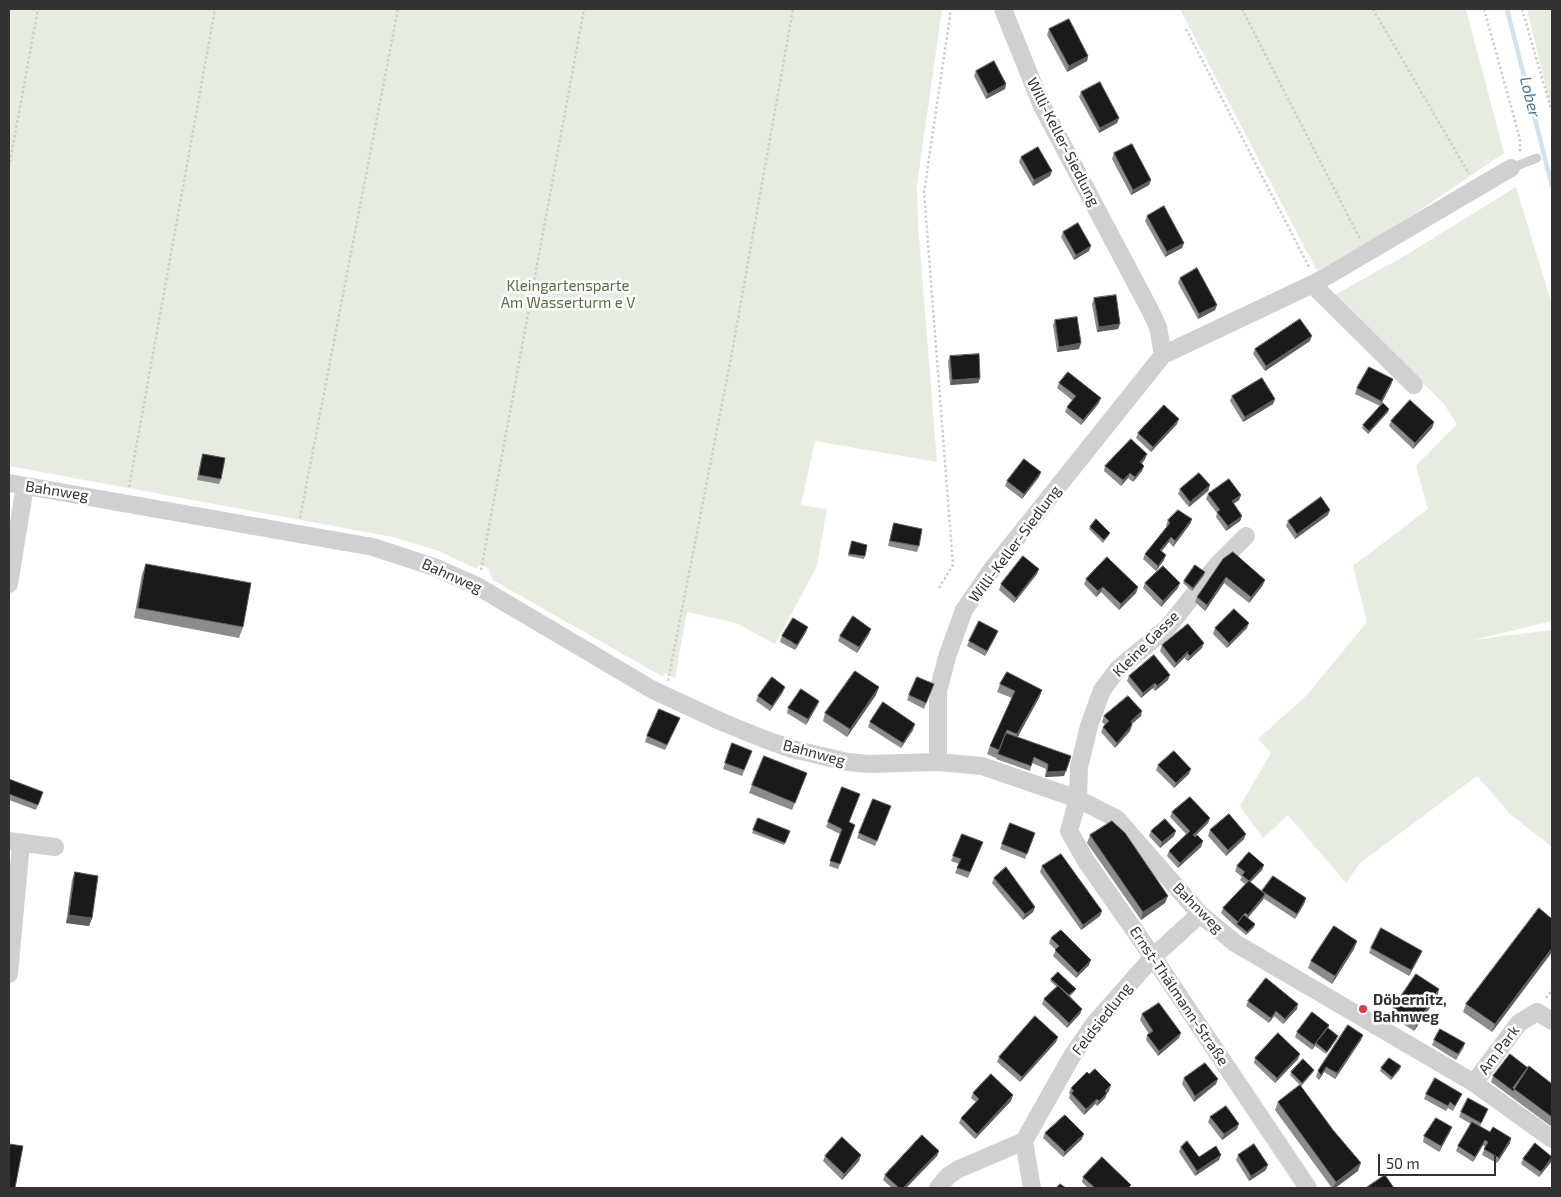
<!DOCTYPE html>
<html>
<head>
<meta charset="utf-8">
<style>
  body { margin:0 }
  #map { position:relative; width:1561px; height:1197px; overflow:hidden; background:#fff; font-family:"Exo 2",sans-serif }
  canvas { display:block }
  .frame { position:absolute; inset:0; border:10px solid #333; pointer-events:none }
  .scale { position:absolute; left:1378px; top:1154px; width:118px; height:22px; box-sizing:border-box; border:2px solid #333; border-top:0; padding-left:6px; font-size:15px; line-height:18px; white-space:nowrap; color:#333; -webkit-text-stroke:4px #fff; paint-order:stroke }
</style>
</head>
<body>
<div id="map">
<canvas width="1561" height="1197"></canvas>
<div class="frame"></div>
<div class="scale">50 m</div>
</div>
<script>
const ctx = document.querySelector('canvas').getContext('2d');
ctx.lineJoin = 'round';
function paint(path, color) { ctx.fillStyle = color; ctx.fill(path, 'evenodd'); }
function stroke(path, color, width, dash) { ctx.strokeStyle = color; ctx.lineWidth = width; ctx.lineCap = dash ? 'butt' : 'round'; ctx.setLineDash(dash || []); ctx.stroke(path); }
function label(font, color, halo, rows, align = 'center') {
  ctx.font = font + ' "Exo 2",sans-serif'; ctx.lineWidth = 5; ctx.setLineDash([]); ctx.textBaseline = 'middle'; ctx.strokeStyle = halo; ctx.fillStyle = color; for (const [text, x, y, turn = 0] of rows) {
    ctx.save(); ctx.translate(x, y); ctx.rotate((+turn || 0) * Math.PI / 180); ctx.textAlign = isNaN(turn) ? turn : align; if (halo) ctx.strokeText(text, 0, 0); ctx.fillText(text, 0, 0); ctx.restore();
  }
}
paint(new Path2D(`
  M9 9H942L917 185 918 224 937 462 815 441 801 505 827 509 817 566 775 644 736 623 687 612 675 678 665 673 663 677 493 580 488 568 479 565 477 569 439 551 393 537 9 466Z
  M1180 9H1466L1504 153 1401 223 1317 271Z
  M1527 9H1552V112Z
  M1516 187 1552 305V621L1473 640 1552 630V847L1511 815 1477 776 1360 863 1346 883 1288 815 1263 838 1240 806 1271 753 1258 739 1306 696 1367 622 1353 566 1428 509 1416 466 1457 424 1444 404 1335 295 1406 255Z`), '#e6ecdf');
stroke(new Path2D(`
  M1507 9 1552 186`), '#cfe2ee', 4.5);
stroke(new Path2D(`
  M1242 9 1360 239
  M1373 9 1469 174
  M1484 9 1520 139V152
  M1522 9 1552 112
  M1186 29 1309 267
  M9 167 38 9
  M129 487 215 9
  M300 518 398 9
  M481 570 584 9
  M939 588 953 565 924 192 951 9
  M668 681 731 358 793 9
  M1546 998 1552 990`), '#cdcdcd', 2.5, [2.5, 2.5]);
stroke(new Path2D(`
  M1511 168 1537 158`), '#d0d0d0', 9);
stroke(new Path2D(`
  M1312 284 1414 385
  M1163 355 1317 282 1511 168
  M9 483 373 547 434 567 477 586 653 690 722 722 764 739 792 749 848 762 868 764 938 762 982 766 1078 799 1117 819 1200 914 1235 943 1474 1083 1552 1139
  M1246 536 1217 565 1168 627 1118 669 1102 690 1089 726 1079 767 1078 799 1069 831 1086 861 1153 957 1308 1188
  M9 584 25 486
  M938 762V691L948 654 964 610 992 569 1163 355 1158 327 1150 310 1042 106 1003 9
  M9 841 55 847
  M9 974 21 843
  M1474 1083 1519 1023 1537 1012 1552 1021
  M938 1188 948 1176 959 1169 1024 1141
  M1032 1188 1024 1141 1072 1056 1094 1024 1153 957 1200 914`), '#d0d0d0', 18);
paint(new Path2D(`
  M1049 29 1088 56 1087 61 1067 72 1047 35Z
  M976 71 1006 84 1005 89 986 99 974 76Z
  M1081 92 1119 118 1117 123 1099 133 1079 97Z
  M1114 153 1151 180 1149 185 1131 195 1112 159Z
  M1021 157 1052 171 1050 176 1033 186 1019 162Z
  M1147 216 1184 243 1182 248 1165 257 1145 221Z
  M1063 232 1089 251 1074 260 1061 237Z
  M1180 278 1217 305 1215 310 1198 319 1178 283Z
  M1094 298 1118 329 1097 332 1092 304Z
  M1055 320 1079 349 1057 352 1053 325Z
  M1310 341 1265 371 1253 354 1255 349Z
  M950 356 980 378 978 383 950 385 948 361Z
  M1393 379 1391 385 1380 406 1355 394 1357 388Z
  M1059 383 1099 403 1081 425 1065 412 1067 407 1072 400 1057 388Z
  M1232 396 1275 399 1273 404 1243 422 1230 401Z
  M1389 409 1388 412 1368 434 1362 428 1363 425Z
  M1391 421 1434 422 1432 428 1413 449 1389 426Z
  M1177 424 1151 452 1136 438 1138 433Z
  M203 454 221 479 219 484 197 480 201 459Z
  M1147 454 1145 459 1142 464 1144 466 1142 471 1133 482 1128 478 1121 486 1104 471 1105 466Z
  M1041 472 1039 477 1022 499 1005 486 1007 481Z
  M1210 485 1208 491 1189 507 1178 494 1180 489Z
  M1208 494 1241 495 1239 500 1233 504 1242 516 1240 521 1226 531 1216 517 1217 513 1206 499Z
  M1328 515 1295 539 1286 526 1288 521Z
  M1192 519 1190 524 1173 547 1169 542 1162 551 1164 560 1156 571 1143 559 1145 554 1167 527 1166 526 1168 520Z
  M894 523 919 546 917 552 888 546 892 529Z
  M1090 527 1109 535 1103 543 1089 529Z
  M852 541 865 556 864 559 848 556Z
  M1223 559 1263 585 1249 603 1224 583 1205 611 1195 602 1197 597Z
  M146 564 243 627 239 638 134 618 142 574Z
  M1037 574 1014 603 999 590 1001 584Z
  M1204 575 1192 591 1183 583 1184 581Z
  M1086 579 1138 587 1136 593 1119 610 1101 592 1096 597 1084 584Z
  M1145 583 1178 588 1161 607 1143 588Z
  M1215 628H1247L1227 648 1213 634Z
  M806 632 795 650 780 642 782 636Z
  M869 634 857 653 838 641 840 636Z
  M996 636 985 656 967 646 969 641Z
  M1162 645 1202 648 1188 661 1185 659 1186 656 1174 668 1160 651Z
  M1129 676 1168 680 1155 691 1153 688 1141 698 1127 681Z
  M917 677 934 684 924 709 907 700Z
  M1000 684 1042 690 1039 698 1017 737 1064 776 1045 777 1046 769 1032 763 1030 771 996 759 997 756 996 758 987 754 990 746 1012 698 997 692Z
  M783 692 770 711 756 701 758 696Z
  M876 695 847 737 823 721 825 713Z
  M819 701 817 706 806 725 787 713 788 708Z
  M1104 716H1141L1132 724 1130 731 1115 748 1101 732 1103 727 1105 725 1102 722Z
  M680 718 665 750 645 742 647 736Z
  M870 722 913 730 901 748 868 727Z
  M732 743 752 751 742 776 723 769Z
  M1158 765 1189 774 1174 788 1156 770Z
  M9 781 43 792 36 810 9 800Z
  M804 781 792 810 749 793 752 785Z
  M842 787 849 822 855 825 838 869 829 866 840 834 826 827Z
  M873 799 891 806 875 846 857 838Z
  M1172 812 1208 823 1195 836 1203 841 1201 847 1178 868 1167 856 1169 851 1186 834 1170 817Z
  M758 818 790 831 784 845 752 833Z
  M1010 823 1035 833 1025 859 1000 849Z
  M1210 830 1244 839 1226 856 1208 836Z
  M1151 831 1174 836 1160 848 1149 836Z
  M962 834 983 842 968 878 955 873 959 864 951 861Z
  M1090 835 1165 903 1141 920 1087 843Z
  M1264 865 1262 870 1250 882 1262 892V891L1306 898 1304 904 1295 919 1263 898 1247 918 1255 924 1254 927 1246 935 1236 927 1221 913 1223 908 1245 884 1240 880 1242 877 1235 871 1237 866Z
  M1042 866 1102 911 1100 916 1081 930 1040 872Z
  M75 872 92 918 89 926 66 923 72 880Z
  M994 878 1035 907 1033 912 1023 920 992 883Z
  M1552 919V952L1492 1032 1463 1012 1466 1004Z
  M1051 938 1089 965 1076 978 1053 956 1056 950 1049 943Z
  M1357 941 1354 949 1332 984 1308 968 1311 961Z
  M1371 948 1422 951 1420 956 1409 976 1369 953Z
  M1051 979 1075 991 1070 996 1082 1009 1080 1014 1067 1028 1042 1004 1044 999 1057 987 1050 981Z
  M1437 997 1414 1031 1391 1016 1393 1008Z
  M1248 1001 1297 1009 1283 1024 1274 1016 1269 1023 1246 1006Z
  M1142 1014 1179 1038 1158 1056 1146 1040 1147 1035 1149 1034 1140 1020Z
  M1329 1025 1328 1028 1337 1039 1326 1054 1315 1046 1312 1050 1295 1037 1297 1032Z
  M1363 1035 1361 1040 1335 1079 1324 1072 1319 1080 1316 1077 1318 1071Z
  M1058 1037 1056 1042 1020 1082 997 1062 999 1057Z
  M1434 1040 1465 1043 1463 1049 1456 1060 1432 1045Z
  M1255 1058 1298 1059 1275 1083 1254 1063Z
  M1381 1068 1400 1069 1391 1080 1380 1071Z
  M1528 1068 1552 1084V1127L1491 1082 1493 1076Z
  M1314 1070 1313 1072 1301 1086 1358 1171 1335 1188H1332L1275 1110 1278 1102 1300 1085 1290 1075 1291 1072Z
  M1184 1078 1216 1084 1194 1102 1182 1084Z
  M1071 1088 1109 1091 1107 1093 1105 1098 1097 1106 1095 1104 1084 1115 1069 1098 1070 1094 1069 1093Z
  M973 1093 1011 1101 975 1139 959 1123 961 1118 976 1102 971 1098Z
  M1426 1094H1462L1453 1111 1448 1108 1446 1111 1424 1099Z
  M1461 1112 1486 1114 1480 1126 1490 1132 1511 1138 1510 1143 1497 1163 1482 1155 1485 1147 1483 1145 1473 1162 1456 1151 1458 1146 1471 1124 1459 1117Z
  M1210 1117 1237 1129 1222 1140 1208 1122Z
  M1452 1127 1450 1132 1439 1152 1423 1142 1424 1136Z
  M1045 1133 1082 1139 1063 1157 1043 1138Z
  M1181 1147 1199 1157 1221 1155 1219 1160 1195 1176 1179 1152Z
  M939 1151 937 1156 906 1188H892L883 1180 885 1175Z
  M1238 1155 1266 1170 1249 1181 1236 1160Z
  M825 1156 859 1161 842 1180 823 1161Z
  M1523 1159 1551 1162 1539 1177 1521 1164Z
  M1083 1177 1129 1188H1088L1082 1182Z`), '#8c8c8c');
paint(new Path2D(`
  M1088 56 1087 61 1067 72 1069 66Z
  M1006 84 1005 89 986 99 988 94Z
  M1119 118 1117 123 1099 133 1100 128Z
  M1052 171 1050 176 1033 186 1034 180Z
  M1151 180 1149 185 1131 195 1133 190Z
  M1184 243 1182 248 1165 257 1167 252Z
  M1091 246 1089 251 1074 260 1076 255Z
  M1217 305 1215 310 1198 319 1199 314Z
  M1120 324 1118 329 1097 332 1099 327Z
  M1312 336 1310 341 1265 371 1266 366Z
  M1081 343 1079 349 1057 352 1059 347Z
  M980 378 978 383 950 385 952 380Z
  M1393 379 1391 385 1380 406 1381 401Z
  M1101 398 1099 403 1081 425 1083 420Z
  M1275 399 1273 404 1243 422 1245 417Z
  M1389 409 1388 412 1368 434 1369 431Z
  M1179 419 1177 424 1151 452 1153 447Z
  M1434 422 1432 428 1413 449 1415 443Z
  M1147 454 1145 459 1138 468 1140 462Z
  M1144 466 1142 471 1133 482 1135 477Z
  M1041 472 1039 477 1022 499 1024 494Z
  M1130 473 1128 478 1121 486 1123 480Z
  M1210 485 1208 491 1189 507 1190 502Z
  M1241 495 1239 500 1230 506 1232 501Z
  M1330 510 1328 515 1295 539 1297 534Z
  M1242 516 1240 521 1226 531 1228 526Z
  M1192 519 1190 524 1173 547 1175 541Z
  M1171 537 1169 542 1158 555 1160 550Z
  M1166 555 1164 560 1156 571 1158 566Z
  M1039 569 1037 574 1014 603 1016 598Z
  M1205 572 1204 575 1192 591 1193 588Z
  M1226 577 1224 583 1205 611 1207 605Z
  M1265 580 1263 585 1249 603 1251 597Z
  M1180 583 1178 588 1161 607 1163 601Z
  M1103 587 1101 592 1096 597 1098 591Z
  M1138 587 1136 593 1119 610 1121 604Z
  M1249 623 1247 628 1227 648 1229 643Z
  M808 627 806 632 795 650 797 645Z
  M871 629 869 634 857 653 859 647Z
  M998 631 996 636 985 656 987 651Z
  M1204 643 1202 648 1188 661 1190 656Z
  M1188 651 1186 656 1174 668 1176 663Z
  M1170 675 1168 680 1155 691 1157 686Z
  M1155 683 1153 688 1141 698 1143 693Z
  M785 687 783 692 770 711 772 706Z
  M879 687 876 695 847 737 850 729Z
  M1042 690 1039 698 1015 742 1017 734Z
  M819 701 817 706 806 725 808 719Z
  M1142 711 1141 716 1129 726 1131 721Z
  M915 724 913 730 901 748 903 743Z
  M1132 725 1130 731 1115 748 1117 743Z
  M1191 769 1189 774 1174 788 1176 783Z
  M1066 771 1064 776 1045 777 1047 772Z
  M1210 818 1208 823 1191 840 1193 835Z
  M1176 831 1174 836 1160 848 1162 842Z
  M1246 834 1244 839 1226 856 1228 850Z
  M1203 841 1201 847 1178 868 1180 863Z
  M1264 865 1262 870 1247 886 1249 881Z
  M1265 894 1263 900 1246 920 1248 915Z
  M1168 896 1165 903 1141 920 1143 912Z
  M1306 898 1304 904 1295 919 1297 914Z
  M1035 907 1033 912 1023 920 1025 914Z
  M1102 911 1100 916 1081 930 1083 925Z
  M69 915 92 918 89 926 66 923Z
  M1255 924 1254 927 1246 935 1247 932Z
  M1357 941 1354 949 1332 984 1335 976Z
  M1552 948V952L1492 1032 1495 1024Z
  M1422 951 1420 956 1409 976 1411 970Z
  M1091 960 1089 965 1076 978 1078 973Z
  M1439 989 1437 997 1414 1031 1417 1023Z
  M1298 1004 1297 1009 1283 1024 1285 1019Z
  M1082 1009 1080 1014 1067 1028 1069 1023Z
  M1276 1011 1274 1016 1269 1023 1271 1018Z
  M1329 1025 1327 1031 1316 1043 1312 1050 1314 1045Z
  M1181 1033 1179 1038 1158 1056 1159 1051Z
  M1363 1035 1361 1040 1335 1079 1337 1073Z
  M1058 1037 1056 1042 1020 1082 1022 1077Z
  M1300 1054 1298 1059 1275 1083 1277 1078Z
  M1401 1066 1400 1069 1391 1080 1392 1077Z
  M1326 1067 1324 1072 1319 1080 1321 1075Z
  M1314 1070 1313 1072 1301 1086 1302 1083Z
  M1218 1079 1216 1084 1194 1102 1195 1096Z
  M1111 1085 1109 1091 1103 1097 1105 1091Z
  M1107 1093 1105 1098 1097 1106 1099 1101Z
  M1013 1095 1011 1101 975 1139 977 1134Z
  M1097 1099 1095 1104 1084 1115 1086 1109Z
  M1239 1124 1237 1129 1222 1140 1224 1134Z
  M1452 1127 1450 1132 1439 1152 1441 1146Z
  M1084 1134 1082 1139 1063 1157 1065 1152Z
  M1511 1138 1510 1143 1497 1163 1499 1158Z
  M1485 1140 1483 1145 1473 1162 1475 1157Z
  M939 1151 937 1156 906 1188H903Z
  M861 1155 859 1161 842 1180 844 1174Z
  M1221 1155 1219 1160 1195 1176 1197 1171Z
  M1552 1157 1551 1162 1539 1177 1541 1172Z
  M1361 1163 1358 1171 1335 1188H1333L1336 1182Z
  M1268 1165 1266 1170 1249 1181 1251 1176Z`), '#5f5f5f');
const building = new Path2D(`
  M1069 19 1088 56 1069 66 1049 29Z
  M994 61 1006 84 988 94 976 71Z
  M1100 82 1119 118 1100 128 1081 92Z
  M1132 144 1151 180 1133 190 1114 153Z
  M1038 147 1052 171 1034 180 1021 157Z
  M1164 206 1184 243 1167 252 1147 216Z
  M1078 223 1091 246 1076 255 1063 232Z
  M1197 268 1217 305 1199 314 1180 278Z
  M1116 295 1120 324 1099 327 1094 298Z
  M1077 317 1081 343 1059 347 1055 320Z
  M1300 319 1312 336 1266 366 1255 349Z
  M979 354 980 378 952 380 950 356Z
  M1369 367 1393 379 1381 401 1357 388Z
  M1068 372 1101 398 1083 420 1067 407 1076 396 1059 383Z
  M1262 378 1275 399 1245 417 1232 396Z
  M1410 400 1434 422 1415 443 1391 421Z
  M1383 403 1389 409 1369 431 1363 425Z
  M1164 405 1179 419 1153 447 1138 433Z
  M1131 439 1147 454 1140 462 1144 466 1135 477 1130 473 1123 480 1105 466Z
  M203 454 225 458 221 479 199 475Z
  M1024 459 1041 472 1024 494 1007 481Z
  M1199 473 1210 485 1190 502 1180 489Z
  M1229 479 1241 495 1232 501 1242 516 1228 526 1217 512 1220 510 1208 494Z
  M1321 497 1330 510 1297 534 1288 521Z
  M1178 510 1192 519 1175 541 1171 537 1160 550 1166 555 1158 566 1145 554 1170 523 1168 520Z
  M1096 519 1110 533 1104 540 1090 527Z
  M894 523 922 529 919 546 890 541Z
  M852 541 867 545 865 556 849 554Z
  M1233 552 1265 580 1251 597 1226 577 1207 605 1197 597 1223 559Z
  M1023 556 1039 569 1016 598 1001 584Z
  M1107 557 1138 587 1121 604 1103 587 1098 591 1086 579Z
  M146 564 251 583 243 627 138 608Z
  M1195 565 1205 572 1193 588 1184 581Z
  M1163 566 1180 583 1163 601 1145 583Z
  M1234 609 1249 623 1229 643 1215 628Z
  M853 616 871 629 859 647 840 636Z
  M793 618 808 627 797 645 782 636Z
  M979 621 998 631 987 651 969 641Z
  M1188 624 1204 643 1190 656 1187 653 1188 651 1176 663 1162 645Z
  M1154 655 1170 675 1157 686 1155 683 1143 693 1129 676Z
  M855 671 879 687 850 729 825 713Z
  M1007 672 1042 690 1017 734 1007 730 999 750 990 746 1015 691 1000 684Z
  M772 677 785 687 772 706 758 696Z
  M917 677 934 684 926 703 909 695Z
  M801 689 819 701 808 719 788 708Z
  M1128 696 1142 711 1131 721 1132 725 1117 743 1103 727 1109 721 1104 716Z
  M883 702 915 724 903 743 870 722Z
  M659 709 680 718 667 745 647 736Z
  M1006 733 1071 756 1066 771 1047 772 1048 764 1034 757 1031 766 998 754Z
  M732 743 752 751 744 770 725 763Z
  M1174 751 1191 769 1176 783 1158 765Z
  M764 756 807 773 795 803 752 785Z
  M9 779 43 792 38 805 9 794Z
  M842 787 860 794 849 822 855 825 840 864 830 861 842 829 828 822Z
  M1190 797 1210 818 1193 835 1195 837 1197 835 1203 841 1180 863 1169 851 1190 831 1172 812Z
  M873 799 891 806 877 841 859 833Z
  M1229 814 1246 834 1228 850 1210 830Z
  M758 818 790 831 785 843 753 830Z
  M1165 819 1176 831 1162 842 1151 831Z
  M1112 821 1125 833 1168 896 1143 912 1090 835Z
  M1010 823 1035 833 1027 854 1002 844Z
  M962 834 983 842 970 872 957 868 961 859 953 856Z
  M1249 852 1264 865 1249 881 1242 875 1245 872 1237 866Z
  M1061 854 1102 911 1083 925 1042 866Z
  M1006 867 1035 907 1025 914 994 878Z
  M75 872 98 876 92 918 69 915Z
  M1273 876 1306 898 1297 914 1262 891Z
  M1249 881 1265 894 1248 915 1245 913 1238 922 1223 908Z
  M1539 908 1552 919V948L1495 1024 1466 1004Z
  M1244 915 1255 924 1247 932 1237 924Z
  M1334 926 1357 941 1335 976 1311 961Z
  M1381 928 1422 951 1411 970 1371 948Z
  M1061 930 1091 960 1078 973 1055 950 1059 946 1051 938Z
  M1058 972 1076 989 1069 995 1051 979Z
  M1416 974 1439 989 1417 1023 1393 1008Z
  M1266 978 1298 1004 1285 1019 1276 1011 1271 1018 1248 1001Z
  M1058 986 1082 1009 1069 1023 1044 999Z
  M1159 1003 1181 1033 1159 1051 1147 1035 1153 1031 1142 1014Z
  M1312 1012 1329 1025 1314 1045 1297 1032Z
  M1035 1016 1058 1037 1022 1077 999 1057Z
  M1348 1025 1363 1035 1337 1073 1326 1067 1321 1075 1318 1071Z
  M1328 1028 1338 1036 1327 1052 1316 1043Z
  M1440 1029 1465 1043 1458 1054 1434 1040Z
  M1278 1033 1300 1054 1277 1078 1255 1058Z
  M1510 1054 1528 1068 1513 1091 1493 1076Z
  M1389 1058 1401 1066 1392 1077 1381 1068Z
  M1303 1059 1314 1070 1302 1083 1291 1072Z
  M1205 1063 1218 1079 1195 1096 1184 1078Z
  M1529 1066 1552 1084V1117L1513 1088Z
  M1095 1069 1111 1085 1105 1091 1107 1093 1099 1101 1097 1099 1086 1109 1071 1093 1074 1091 1071 1088 1087 1072 1089 1074Z
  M991 1074 1013 1095 977 1134 961 1118 979 1099 973 1093Z
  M1435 1078 1462 1094 1455 1106 1450 1102 1448 1106 1426 1094Z
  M1300 1085 1333 1130 1361 1163 1336 1182 1278 1102Z
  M1468 1098 1488 1109 1481 1123 1461 1112Z
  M1226 1106 1239 1124 1224 1134 1210 1117Z
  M1065 1115 1084 1134 1065 1152 1045 1133Z
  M1436 1118 1452 1127 1441 1146 1424 1136Z
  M1472 1122 1490 1132 1493 1127 1511 1138 1499 1158 1484 1149 1488 1142 1485 1140 1475 1157 1458 1146Z
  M922 1135 939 1151 903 1188H899L885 1175Z
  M842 1137 861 1155 844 1174 825 1156Z
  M1187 1141 1199 1157 1216 1146 1221 1155 1197 1171 1181 1147Z
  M1535 1143 1552 1157 1541 1172 1523 1159Z
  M9 1144 23 1146 15 1188H9Z
  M1254 1144 1268 1165 1251 1176 1238 1155Z
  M1102 1157 1131 1185 1128 1188H1095L1083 1177Z
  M1385 1175 1394 1188H1366Z
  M1060 1184 1066 1188H1057Z`);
paint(building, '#1a1a1a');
stroke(building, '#5f5f5f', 1);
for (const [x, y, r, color] of [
  [1363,1009,5,"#e63946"]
]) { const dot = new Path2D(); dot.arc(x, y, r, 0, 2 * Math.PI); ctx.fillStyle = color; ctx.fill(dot); stroke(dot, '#fff', 2); }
label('15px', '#333', '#fff', [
  ["Willi-Keller-Siedlung",1063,142,63],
  ["Bahnweg",57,491,9],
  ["Willi-Keller-Siedlung",1015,544,-53],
  ["Bahnweg",452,576,24],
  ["Kleine Gasse",1146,644,-45],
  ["Bahnweg",814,753,15],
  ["Bahnweg",1198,908,45],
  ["Ernst-Thälmann-Straße",1179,996,56],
  ["Feldsiedlung",1102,1019,-52],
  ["Am Park",1499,1050,-53]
]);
label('15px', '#56703f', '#fff', [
  ["Kleingartensparte",568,286],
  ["Am Wasserturm e V",568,303]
]);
label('bold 15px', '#333', '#fff', [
  ["Döbernitz,",1373,1000],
  ["Bahnweg",1373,1017]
], 'left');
label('italic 16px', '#3f7597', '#fff', [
  ["Lober",1530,97,76]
]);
</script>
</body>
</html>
